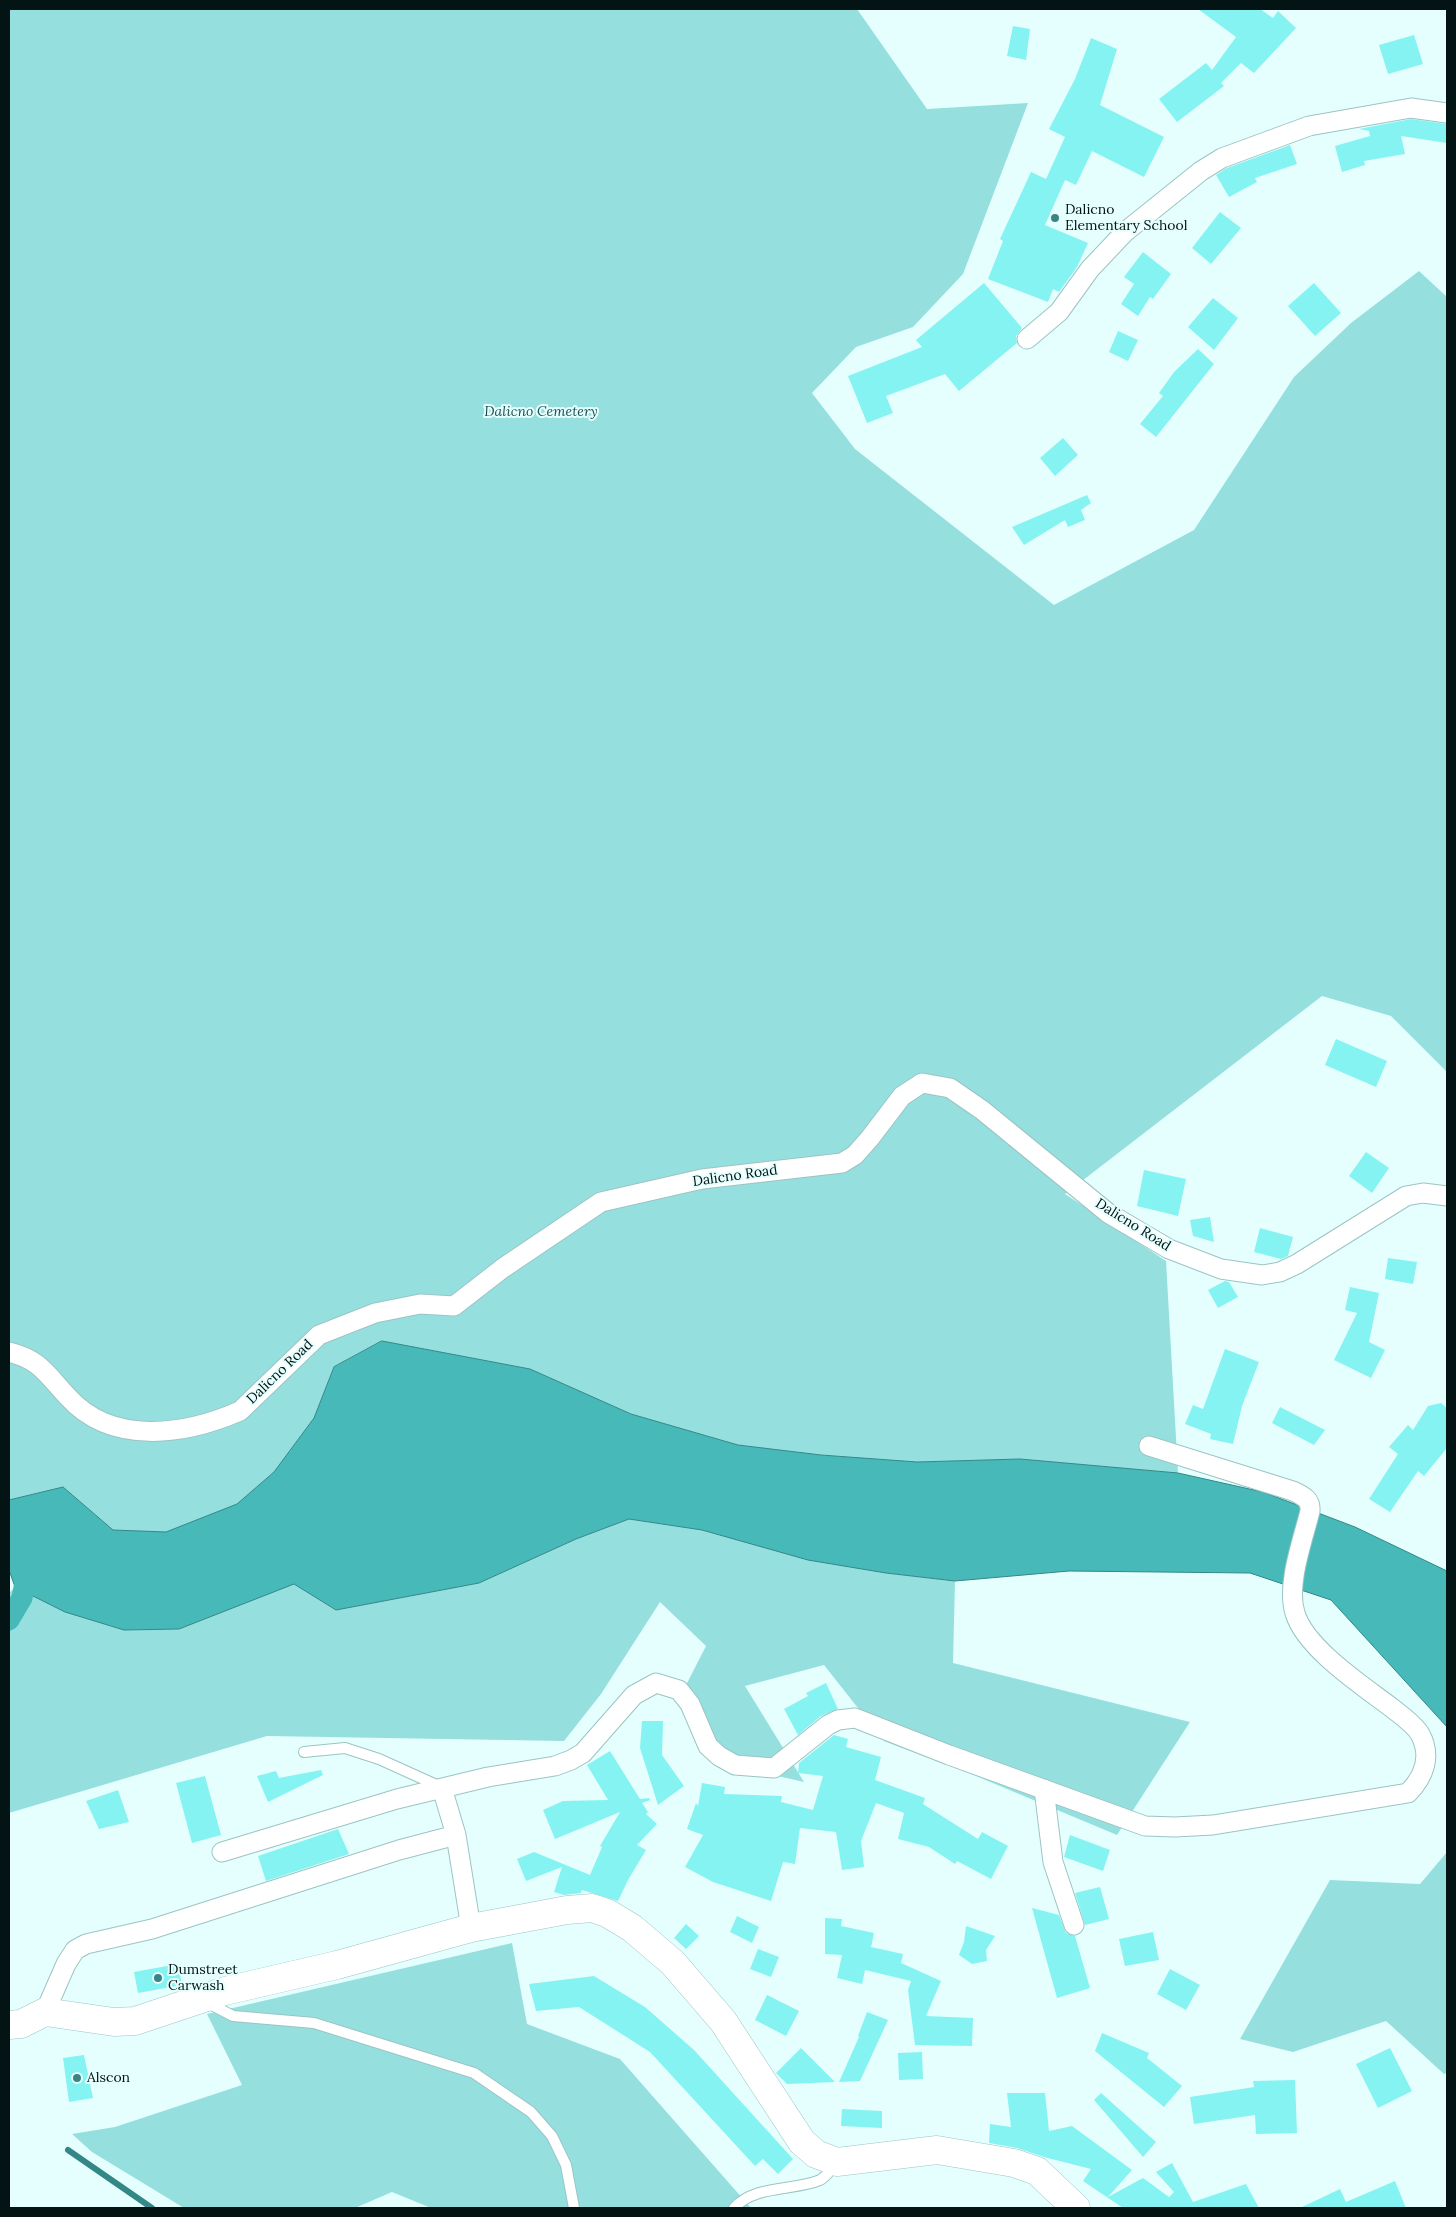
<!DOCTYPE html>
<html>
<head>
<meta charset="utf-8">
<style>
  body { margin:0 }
  #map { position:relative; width:1456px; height:2217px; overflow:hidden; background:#e5fffe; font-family:Lora,serif }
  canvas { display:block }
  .frame { position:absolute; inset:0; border:10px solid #041313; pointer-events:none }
</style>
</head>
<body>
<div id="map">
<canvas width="1456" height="2217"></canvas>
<div class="frame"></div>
</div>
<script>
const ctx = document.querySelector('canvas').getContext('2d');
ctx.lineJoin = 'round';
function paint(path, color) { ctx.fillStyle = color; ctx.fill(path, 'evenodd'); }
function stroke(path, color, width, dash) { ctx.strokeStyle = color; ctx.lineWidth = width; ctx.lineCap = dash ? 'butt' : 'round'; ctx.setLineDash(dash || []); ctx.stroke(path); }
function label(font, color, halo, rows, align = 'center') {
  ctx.font = font + ' Lora,serif'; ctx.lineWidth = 4; ctx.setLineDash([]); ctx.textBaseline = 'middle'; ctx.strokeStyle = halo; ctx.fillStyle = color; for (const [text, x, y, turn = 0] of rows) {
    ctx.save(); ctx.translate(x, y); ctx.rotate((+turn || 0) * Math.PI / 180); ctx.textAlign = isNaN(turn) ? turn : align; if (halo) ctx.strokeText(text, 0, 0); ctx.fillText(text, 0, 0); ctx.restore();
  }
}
paint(new Path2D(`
  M9 9H857L927 109 1028 103 963 274 913 327 856 347 812 393 855 449 1054 605 1194 530 1294 377 1351 323 1419 271 1447 297V1072L1391 1016 1322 996 1065 1194 1166 1261 1178 1473 1020 1459 917 1462 821 1455 738 1445 631 1414 530 1369 382 1341 334 1367 314 1418 274 1472 237 1504 166 1532 113 1530 63 1487 9 1500Z
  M629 1519 702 1530 886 1573 955 1581 953 1663 1190 1722 1117 1835 976 1776 884 1741 824 1665 745 1686 804 1782 721 1763 684 1689 706 1646 660 1602 601 1694 564 1741 267 1736 9 1813V1593L15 1587 65 1612 124 1630 179 1629 294 1583 336 1610 479 1583 576 1539Z
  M1447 1852V2073L1444 2074 1386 2021 1293 2052 1240 2039 1330 1880 1420 1884Z
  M512 1943 527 2024 620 2059 751 2208H431L392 2192 355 2208H184L92 2152 72 2134 115 2127 242 2085 207 2014Z`), '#95e0df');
const water = new Path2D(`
  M382 1341 530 1369 631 1414 738 1445 821 1455 917 1462 1020 1459 1178 1473 1263 1492 1355 1527 1447 1571V1727L1331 1600 1250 1573 1069 1571 955 1581 886 1573 808 1560 702 1530 629 1519 576 1539 479 1583 336 1610 294 1584 179 1629 124 1630 65 1612 15 1587 9 1570V1500L63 1487 113 1530 166 1532 237 1504 274 1472 314 1418 334 1367Z`);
paint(water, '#47b9b9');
stroke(water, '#338787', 1);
stroke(new Path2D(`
  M68 2150 152 2208`), '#338787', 6);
stroke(new Path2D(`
  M9 1620 22 1598 29 1562`), '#47b9b9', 21);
paint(new Path2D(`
  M1198 9H1260L1273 18 1278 11 1296 28 1254 73 1241 63 1221 83 1224 86 1177 122 1159 99 1206 63 1212 70 1236 37Z
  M1013 26 1030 29 1026 60 1007 56Z
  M1414 35 1423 64 1388 74 1379 45Z
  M1091 38 1117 49 1100 105 1164 137 1144 177 1092 151 1076 185 1065 180 1045 225 1088 243 1077 267 1059 292 1053 289 1048 302 988 279 1003 241 1000 239 1031 172 1046 179 1065 137 1049 129 1075 79Z
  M1411 119 1447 124V143L1401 136 1405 154 1364 161 1365 165 1342 172 1335 146 1370 136 1369 131 1359 129Z
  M1290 145 1297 164 1255 178 1257 182 1229 197 1216 175 1227 168Z
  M1220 212 1241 228 1211 264 1192 248Z
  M1143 252 1171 274 1153 299 1150 297 1138 316 1121 304 1134 284 1124 277Z
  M984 283 1022 328 1016 336 1017 343 959 391 945 374 886 396 893 413 867 423 848 376 922 347 916 340Z
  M1314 283 1341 313 1315 336 1288 306Z
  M1213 298 1238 318 1214 350 1188 327Z
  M1118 331 1138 340 1128 361 1109 352Z
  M1198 349 1214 364 1156 437 1140 424 1163 396 1159 393 1174 372Z
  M1063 438 1078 455 1055 476 1040 458Z
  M1087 495 1091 503 1081 510 1085 520 1068 527 1065 520 1024 545 1012 527Z
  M1336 1039 1387 1061 1376 1087 1325 1065Z
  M1366 1152 1389 1168 1372 1193 1349 1176Z
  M1144 1170 1186 1179 1178 1216 1137 1206Z
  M1210 1217 1214 1242 1193 1236 1190 1220Z
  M1260 1228 1293 1237 1288 1256 1281 1259 1254 1252Z
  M1388 1258 1417 1262 1413 1284 1385 1279Z
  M1225 1281 1229 1282 1238 1297 1218 1308 1208 1290Z
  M1350 1287 1379 1293 1369 1342 1385 1350 1371 1378 1334 1360 1357 1313 1345 1310Z
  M1225 1349 1259 1362 1242 1406 1233 1444 1210 1439 1211 1434 1185 1424 1193 1405 1203 1409Z
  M1441 1403 1447 1408V1448L1424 1476 1418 1471 1390 1512 1369 1499 1398 1454 1389 1447 1408 1425 1413 1430 1428 1406Z
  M1280 1407 1325 1430 1314 1445 1272 1423Z
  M826 1683 838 1709 821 1716 798 1735 784 1709 808 1696 806 1693Z
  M642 1721H663L662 1755 684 1786 658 1805 640 1748Z
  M834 1735 848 1739 846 1747 881 1757 875 1780 925 1798 923 1804 978 1839 982 1832 1008 1846 991 1879 957 1861 955 1864 929 1847 898 1839 904 1813 876 1803 861 1841 864 1867 842 1870 836 1832 800 1828 795 1864 783 1862 771 1901 713 1882 685 1867 703 1835 687 1829 696 1803 698 1806 702 1783 725 1787 724 1794 782 1796 781 1802 813 1810 823 1776 798 1773 799 1763Z
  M610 1751 640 1799 649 1798 650 1800 642 1803 648 1812 646 1814 657 1824 637 1845 646 1850 628 1880 618 1901 582 1890 581 1893 564 1895 554 1892 562 1867 526 1881 517 1859 534 1852 590 1875 602 1847 600 1846 620 1812 555 1839 543 1810 563 1801 608 1800 587 1765Z
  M321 1770 323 1775 268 1802 257 1776 276 1771 279 1778Z
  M205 1776 221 1835 192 1843 176 1783Z
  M118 1790 129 1822 99 1829 86 1801Z
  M338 1829 349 1854 266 1881 258 1856Z
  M1070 1835 1110 1850 1103 1871 1064 1857Z
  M1100 1887 1109 1919 1085 1925 1075 1893Z
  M1032 1908 1059 1915 1066 1933 1075 1936 1090 1988 1057 1998Z
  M737 1916 759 1927 752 1943 730 1932Z
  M825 1918 842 1919 841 1926 874 1933 871 1947 903 1954 901 1963 941 1981 926 2016 973 2018 972 2046 915 2045 908 1990 911 1981 865 1970 862 1984 837 1978 842 1955 825 1954Z
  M686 1924 699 1936 686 1949 674 1938Z
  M966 1926 995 1936 986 1950 987 1961 972 1964 959 1955 964 1942Z
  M1153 1932 1159 1960 1125 1966 1119 1939Z
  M758 1949 779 1957 771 1977 750 1969Z
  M178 1964 182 1985 138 1993 134 1972Z
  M1170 1969 1200 1985 1186 2010 1157 1994Z
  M594 1976 645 2007 694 2050 793 2159 778 2174 763 2159 755 2166 650 2052 579 2007 536 2011 529 1984Z
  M767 1995 799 2011 786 2036 755 2020Z
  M867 2012 888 2020 860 2081 839 2082 859 2037 858 2036Z
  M1102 2033 1149 2053 1147 2058 1182 2086 1164 2107 1095 2051Z
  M801 2048 835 2082 787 2084 776 2073Z
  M1390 2048 1412 2091 1378 2108 1356 2064Z
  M922 2052 923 2079 899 2080 898 2053Z
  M84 2055 93 2098 69 2102 63 2058Z
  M1295 2080 1297 2133 1256 2134 1255 2115 1194 2124 1190 2097 1254 2087 1253 2081Z
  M1007 2093H1045L1049 2131 1072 2126 1132 2170 1108 2197 1143 2178 1169 2197 1174 2192 1156 2172 1172 2163 1193 2202 1246 2184 1259 2208H1184V2207V2208H1123L1083 2181 1091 2169 1044 2157 1017 2148 989 2143 990 2124 1011 2127Z
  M1101 2093 1156 2142 1143 2157 1094 2100Z
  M842 2109 882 2111V2128L841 2126Z
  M1395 2181 1406 2208H1300L1340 2189 1346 2202Z`), '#85f3f2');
const service = new Path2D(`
  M304 1752 345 1748 379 1759 441 1787
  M206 2002 233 2016 314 2023 474 2073 531 2112 552 2136 566 2165 574 2208
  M734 2208C754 2185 794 2191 820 2180 826 2177 832 2168 837 2163`);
const minor = new Path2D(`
  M1027 339 1059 312 1090 269 1125 232 1201 171 1222 158 1309 126 1411 108 1447 113
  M9 1352C41 1360 47 1375 68 1397 112 1446 185 1435 240 1411L319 1335 375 1313 420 1304 454 1306 503 1268 601 1202 702 1179 842 1163 855 1155 870 1138 902 1096 922 1083 950 1088 982 1110 1108 1213 1169 1249 1221 1269 1262 1275 1280 1272 1297 1264 1406 1196 1423 1193 1447 1196
  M442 1788 456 1835 471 1928
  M1044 1789 1053 1862 1074 1925
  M222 1852 397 1799 488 1777 555 1766 571 1760 583 1753 634 1695 656 1683 679 1690 690 1704 708 1746 719 1756 735 1765 774 1768 828 1725 838 1720 855 1718 949 1755 1145 1826 1175 1827 1213 1825 1408 1793C1424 1777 1432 1756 1420 1734 1415 1725 1401 1715 1392 1708 1363 1686 1305 1648 1295 1613 1286 1585 1303 1540 1310 1511 1311 1499 1303 1496 1293 1491L1149 1446
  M45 2012 66 1964 75 1950 86 1944 152 1929 399 1850 456 1835`);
const secondary = new Path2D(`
  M9 2025 21 2024 45 2012 114 2022 135 2021 225 1991 337 1965 471 1928 567 1910 592 1908 607 1913 632 1928 673 1963 723 2021 802 2142 816 2154 837 2162 937 2150 1014 2163 1037 2171 1076 2208`);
stroke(service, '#9bc4c4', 12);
stroke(minor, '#9bc4c4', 21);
stroke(secondary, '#9bc4c4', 29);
stroke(service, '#fff', 10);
stroke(minor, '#fff', 19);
stroke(secondary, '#fff', 28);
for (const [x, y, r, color] of [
  [1055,218,5,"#3c8484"],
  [158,1978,5,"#3c8484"],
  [77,2078,5,"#3c8484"]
]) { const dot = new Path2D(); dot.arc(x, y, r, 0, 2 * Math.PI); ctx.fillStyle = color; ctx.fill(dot); stroke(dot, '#e5fffe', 2); }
label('14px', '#041313', '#e5fffe', [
  ["Dalicno",1065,210],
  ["Elementary School",1065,226],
  ["Dumstreet",168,1970],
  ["Carwash",168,1986],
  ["Alscon",87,2078]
], 'left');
label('italic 14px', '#1f5050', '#e5fffe', [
  ["Dalicno Cemetery",541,412]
]);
label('14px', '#041313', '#e5fffe', [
  ["Dalicno Road",735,1176,-8],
  ["Dalicno Road",1133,1225,32],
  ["Dalicno Road",280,1372,-44]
]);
</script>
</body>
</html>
